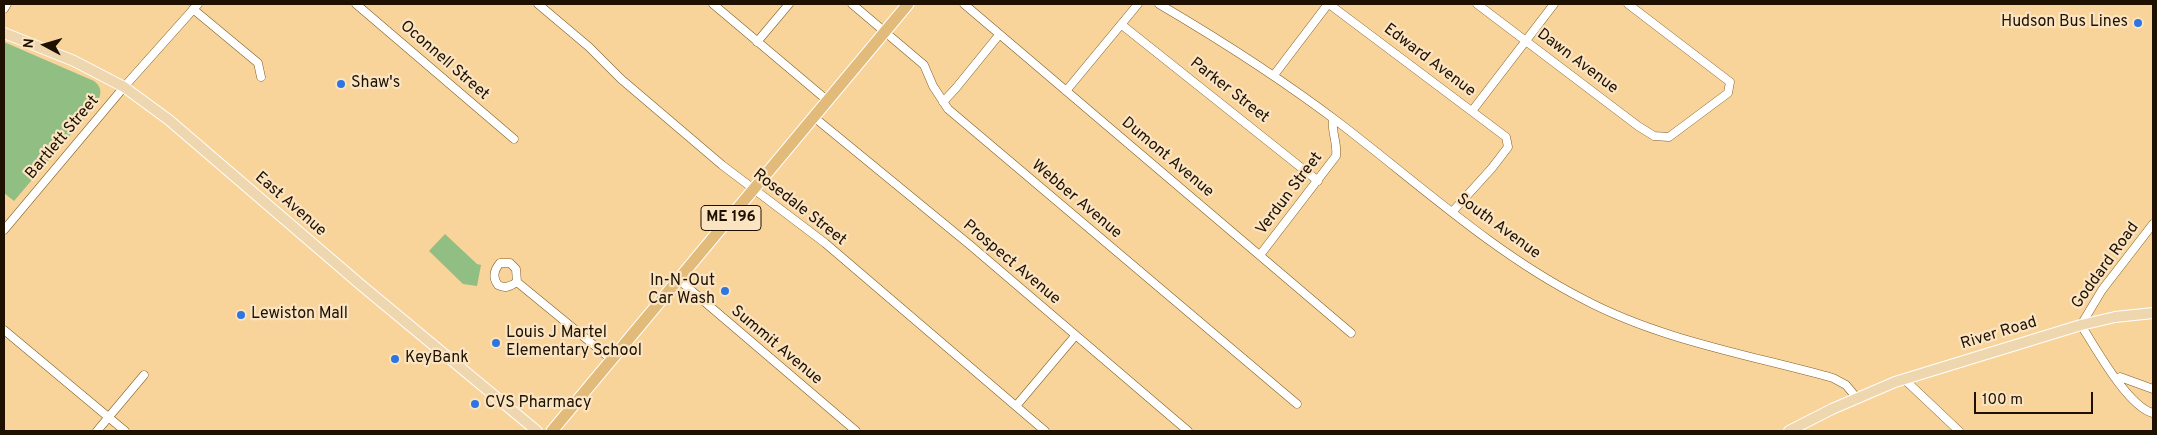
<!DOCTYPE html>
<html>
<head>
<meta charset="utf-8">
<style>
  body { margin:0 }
  #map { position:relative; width:2157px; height:435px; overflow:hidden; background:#f9d49a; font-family:Overpass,sans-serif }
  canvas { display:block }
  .frame { position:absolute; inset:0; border:5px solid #1e1100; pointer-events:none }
  .north { position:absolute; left:20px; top:20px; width:50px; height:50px; -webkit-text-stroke:4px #fbe4c2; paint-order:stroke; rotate:276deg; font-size:14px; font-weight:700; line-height:20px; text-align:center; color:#1e1100 }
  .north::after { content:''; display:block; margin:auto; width:18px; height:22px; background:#1e1100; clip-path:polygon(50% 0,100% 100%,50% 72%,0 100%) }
  .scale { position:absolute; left:1974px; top:392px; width:119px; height:22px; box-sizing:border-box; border:2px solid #1e1100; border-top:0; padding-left:6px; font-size:15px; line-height:18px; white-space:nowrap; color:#1e1100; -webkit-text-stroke:4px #fbe4c2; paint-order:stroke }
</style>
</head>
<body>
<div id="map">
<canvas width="2157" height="435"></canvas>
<div class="frame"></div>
<div class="north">N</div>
<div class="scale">100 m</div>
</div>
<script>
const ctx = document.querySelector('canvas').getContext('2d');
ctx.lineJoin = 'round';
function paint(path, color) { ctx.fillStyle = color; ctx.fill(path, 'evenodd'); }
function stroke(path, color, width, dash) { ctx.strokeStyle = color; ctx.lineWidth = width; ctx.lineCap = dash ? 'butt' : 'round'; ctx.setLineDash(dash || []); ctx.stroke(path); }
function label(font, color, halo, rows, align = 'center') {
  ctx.font = font + ' Overpass,sans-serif'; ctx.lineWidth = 4.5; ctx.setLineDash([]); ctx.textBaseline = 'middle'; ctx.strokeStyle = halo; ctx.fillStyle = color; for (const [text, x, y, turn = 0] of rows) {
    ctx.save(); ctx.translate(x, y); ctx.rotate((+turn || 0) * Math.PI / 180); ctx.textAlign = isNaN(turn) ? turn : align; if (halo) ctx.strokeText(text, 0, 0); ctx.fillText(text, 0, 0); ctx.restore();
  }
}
paint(new Path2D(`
  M4 42 94 81C104 89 101 97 94 107L14 201 4 193Z
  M445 234 477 264 481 265 477 286 463 284 429 251Z`), '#90be83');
const minor = new Path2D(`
  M356 4 514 139
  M538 4 589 47 621 79 722 165 825 243 1045 431
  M713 4 828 101
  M852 4 924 65 933 86 948 109 1297 404
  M964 4 1351 333
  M1159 4C1222 41 1283 80 1342 125 1420 185 1495 254 1583 299 1660 340 1750 355 1833 378L1846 385 1856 397
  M1329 4 1506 137 1508 147 1492 168 1453 211
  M1477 4 1638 126 1654 136 1669 137 1728 93 1730 82 1628 4
  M4 9 7 4
  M193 9 258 63 261 77
  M1122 25 1318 181
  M757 42 789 4
  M1274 75 1328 4
  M1066 91 1138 4
  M943 102 956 88 999 35
  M1472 111 1554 4
  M815 118 970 245 1188 431
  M2153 224 2102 290 2081 325C2095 347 2128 407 2153 413
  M4 230 124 87 198 4
  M1260 255 1336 156C1338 143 1331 132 1333 119
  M679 280 856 431
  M517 282C511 286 505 289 498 285 492 277 494 270 500 263H510L516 269 517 282 612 360
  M4 330 125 431
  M2120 377 2153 389
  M1904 379 1959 431
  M1016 406 1075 336
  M97 431 144 375`);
const major = new Path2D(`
  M4 33 74 61 124 87 169 120 361 285 537 431
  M1789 431 1832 409 1895 382 2081 325 2115 317 2153 313`);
const highway = new Path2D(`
  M552 431 908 4`);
stroke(minor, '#805f25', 9);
stroke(major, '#fff', 12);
stroke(highway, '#fff', 13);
stroke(minor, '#fff', 8);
stroke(major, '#eed6af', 10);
stroke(highway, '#e2ba7a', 11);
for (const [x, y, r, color] of [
  [2138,23,5,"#2d76e2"],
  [341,84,5,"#2d76e2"],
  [725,291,5,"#2d76e2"],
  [241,315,5,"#2d76e2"],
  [496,343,5,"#2d76e2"],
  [395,359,5,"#2d76e2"],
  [475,404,5,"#2d76e2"]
]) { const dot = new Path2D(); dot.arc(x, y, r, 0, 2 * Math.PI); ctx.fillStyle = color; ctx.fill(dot); stroke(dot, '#fbe4c2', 2); }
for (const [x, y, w] of [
  [731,218,60]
]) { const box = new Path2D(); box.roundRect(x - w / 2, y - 12.5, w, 25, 4); ctx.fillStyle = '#fbe4c2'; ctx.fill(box); stroke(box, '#1e1100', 1); }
label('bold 15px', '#1e1100', null, [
  ["ME 196",731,218]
]);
label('16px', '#1e1100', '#fbe4c2', [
  ["Hudson Bus Lines",2128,23,"right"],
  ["Shaw's",351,84],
  ["In-N-Out",715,282,"right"],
  ["Car Wash",715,300,"right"],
  ["Lewiston Mall",251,315],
  ["Louis J Martel",506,334],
  ["Elementary School",506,352],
  ["KeyBank",405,359],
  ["CVS Pharmacy",485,404]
], 'left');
label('16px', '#1e1100', '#fbe4c2', [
  ["Oconnell Street",444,61,41],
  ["Edward Avenue",1429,61,37],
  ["Dawn Avenue",1577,62,37],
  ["Parker Street",1229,91,38],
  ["Bartlett Street",63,138,-50],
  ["Dumont Avenue",1167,158,40],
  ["Verdun Street",1290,194,-53],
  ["Webber Avenue",1076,200,40],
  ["East Avenue",290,205,41],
  ["Rosedale Street",799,208,38],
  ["South Avenue",1498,227,36],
  ["Prospect Avenue",1011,263,40],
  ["Goddard Road",2106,266,-54],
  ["River Road",1999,334,-17],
  ["Summit Avenue",776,346,40]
]);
</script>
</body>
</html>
